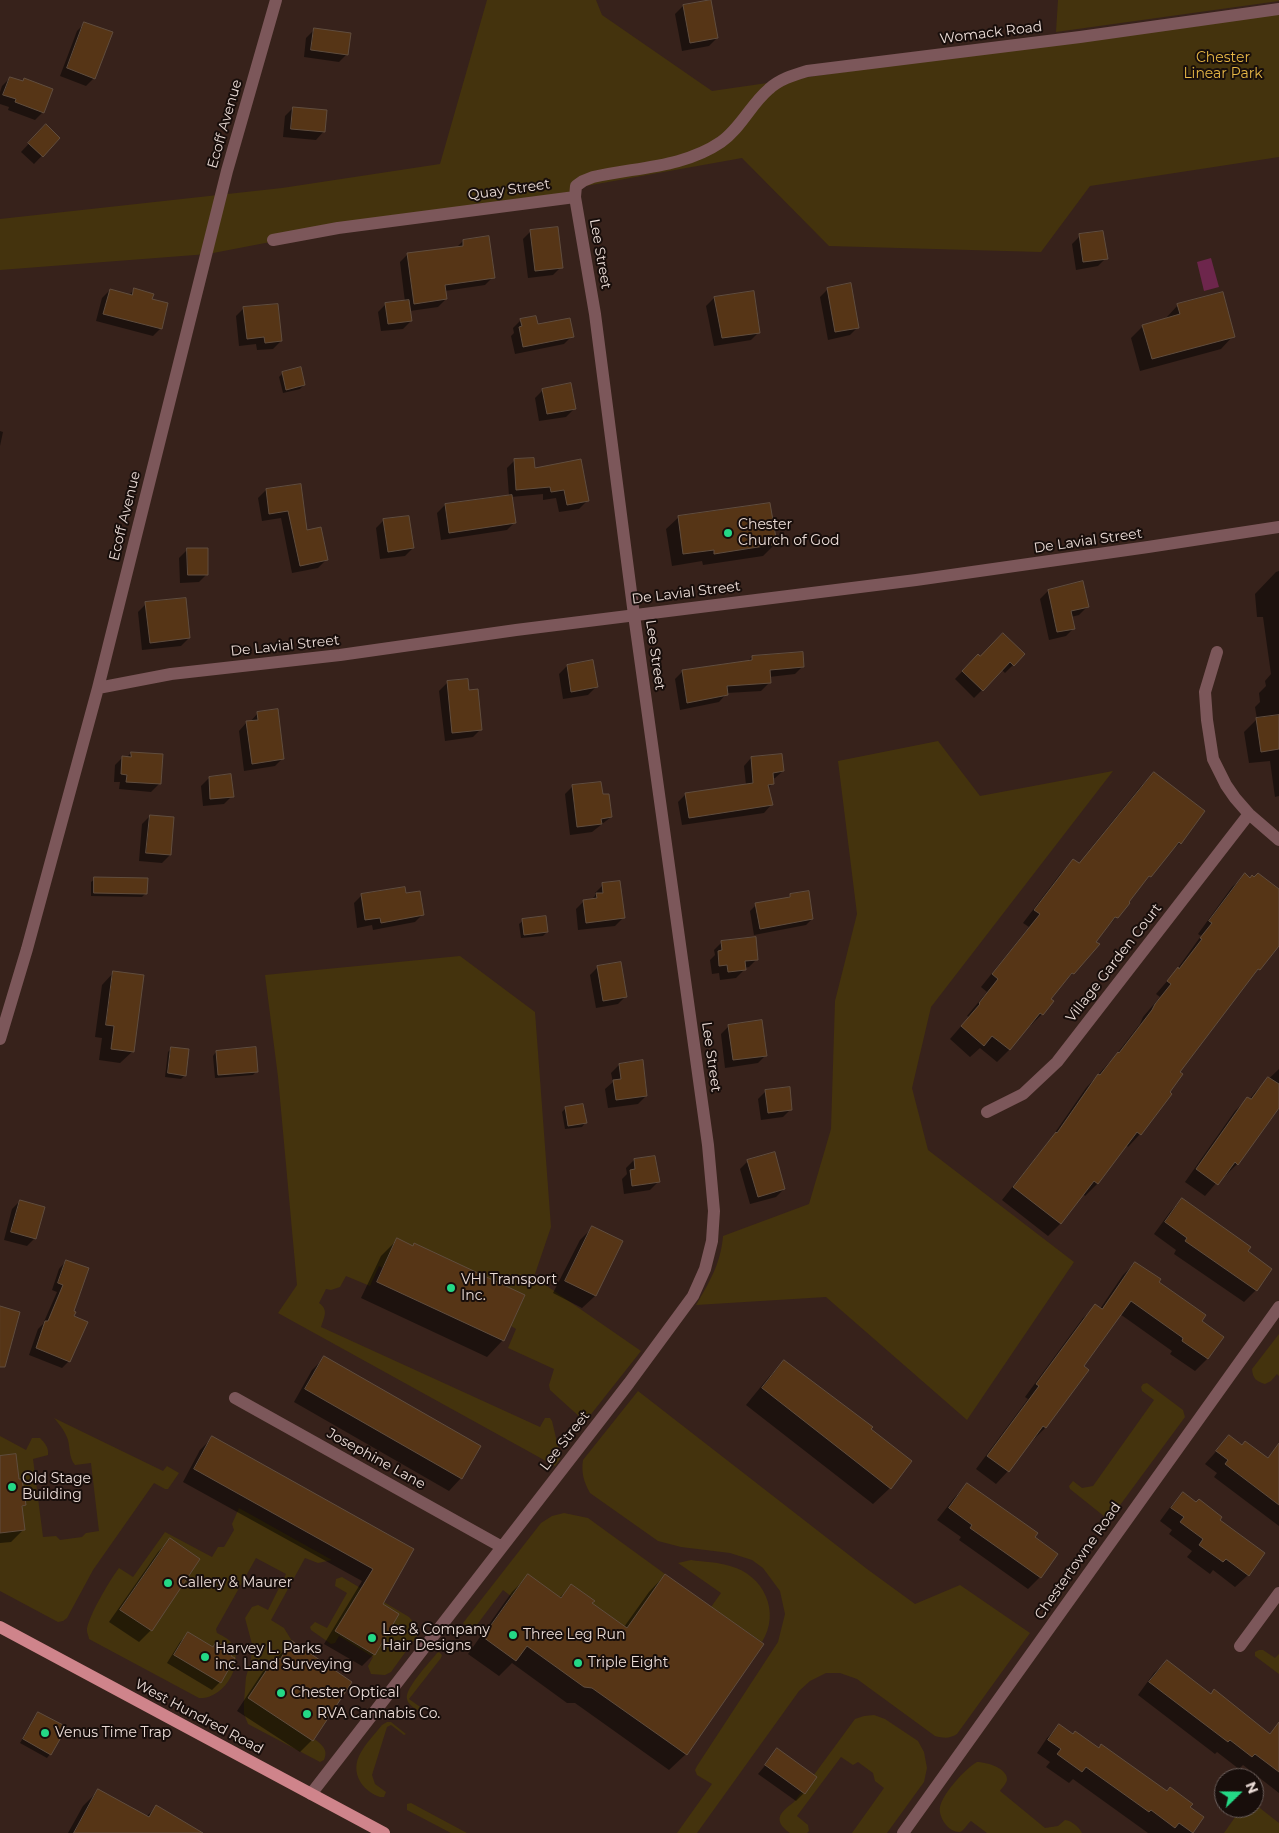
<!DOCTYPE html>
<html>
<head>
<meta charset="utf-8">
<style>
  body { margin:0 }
  #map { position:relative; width:1279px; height:1833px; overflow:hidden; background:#37221b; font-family:Montserrat,sans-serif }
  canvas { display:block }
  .north { position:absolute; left:1214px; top:1768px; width:50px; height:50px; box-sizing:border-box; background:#180e0b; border:1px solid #6c605d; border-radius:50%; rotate:68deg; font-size:14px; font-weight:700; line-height:20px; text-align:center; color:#ebdcd7 }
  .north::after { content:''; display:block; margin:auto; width:18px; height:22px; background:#24d886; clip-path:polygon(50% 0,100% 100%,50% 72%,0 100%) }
</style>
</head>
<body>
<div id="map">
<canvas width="1279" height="1833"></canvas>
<div class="north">N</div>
</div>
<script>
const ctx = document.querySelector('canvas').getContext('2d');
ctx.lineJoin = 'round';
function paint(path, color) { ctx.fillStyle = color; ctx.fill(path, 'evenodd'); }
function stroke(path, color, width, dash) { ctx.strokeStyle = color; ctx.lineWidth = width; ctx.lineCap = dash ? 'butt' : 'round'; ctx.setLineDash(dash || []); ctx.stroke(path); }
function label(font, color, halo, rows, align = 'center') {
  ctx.font = font + ' Montserrat,sans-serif'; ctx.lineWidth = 4; ctx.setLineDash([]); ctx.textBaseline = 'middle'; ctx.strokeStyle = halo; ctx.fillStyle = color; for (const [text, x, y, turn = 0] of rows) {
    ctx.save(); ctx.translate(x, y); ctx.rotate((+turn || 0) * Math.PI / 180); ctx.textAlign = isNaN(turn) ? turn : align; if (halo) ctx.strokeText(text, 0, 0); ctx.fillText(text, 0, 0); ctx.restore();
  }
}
paint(new Path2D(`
  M487 0H596L602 15 712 91 1279 9V157L1090 186 1041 252 829 246 742 158 580 187 559 196 338 229 208 254 0 270V219L282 188 440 164Z
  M1058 0H1279V1L1056 32Z
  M938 741 980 796 1113 771 931 1007 912 1088 928 1150 1074 1262 967 1420 826 1297 696 1305C709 1283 721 1263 723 1236L809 1204 831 1129 835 1001 857 914 838 761Z
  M460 956 535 1012 551 1227 534 1277 641 1351 588 1418 582 1419 550 1390 549 1385 554 1369 508 1348 516 1329 511 1326 525 1295 413 1252 385 1263 383 1268 379 1266 370 1286 346 1276 340 1287 331 1290 326 1289 319 1303C329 1310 324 1317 321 1327L540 1427 545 1418H550L552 1421 560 1455V1459L555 1466 278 1313 297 1285 278 1077 265 975Z
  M1279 1334V1376L1277 1374 1271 1381 1265 1384C1256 1381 1253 1379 1252 1369Z
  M1147 1383 1183 1410 1185 1417 1112 1516 1109 1518 1105 1517 1070 1489 1069 1486 1073 1481 1082 1488 1093 1486 1154 1400 1142 1391 1141 1387 1143 1384Z
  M638 1391 867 1569 915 1604 960 1585 1030 1633 957 1734C949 1739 944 1738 935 1736L857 1679 840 1673H826L810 1681 799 1691 697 1833H677L712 1784 697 1775 695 1770 697 1766 778 1642 785 1614 780 1591 763 1568 752 1560 730 1553 681 1547 658 1541 590 1493C584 1482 581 1473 583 1460Z
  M54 1418 163 1471 167 1466 179 1473 168 1489H165L154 1483 93 1570 67 1618 63 1621 58 1622 0 1591V1436L26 1450 32 1438H40C45 1443 49 1448 48 1455L33 1459 43 1537 56 1536 60 1540 82 1537 86 1533 99 1531 91 1463 75 1465C69 1458 70 1448 68 1440 65 1431 60 1425 54 1418Z
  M239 1508 332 1560 318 1563 305 1558 271 1620 284 1628 292 1641 313 1738C321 1744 329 1749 324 1760L320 1762 248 1724 244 1714V1702L246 1677 251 1660 252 1644 245 1618 252 1607 258 1605 268 1610 286 1574 256 1558 216 1629 217 1633C221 1635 227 1638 230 1641 247 1662 224 1700 199 1698L89 1639C89 1637 87 1633 87 1631 86 1620 111 1578 119 1568L133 1577 165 1532 212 1557 218 1547H224L234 1530 232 1524Z
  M564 1513 588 1518 665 1574 634 1642 512 1597 503 1590 473 1630 463 1623 541 1523 552 1516Z
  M691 1560C704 1562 718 1562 730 1566 764 1575 781 1612 762 1642L711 1607 721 1593 678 1563Z
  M342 1577 409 1617 415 1624 417 1636 391 1672 385 1675 371 1674 368 1666 373 1657 339 1636 335 1643 331 1644 311 1630 310 1627 315 1622 327 1628 347 1593 335 1586 336 1579Z
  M1259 1650H1263L1275 1658 1279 1654V1674L1255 1656V1652Z
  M439 1652 442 1655 441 1658 409 1699 423 1709 422 1712H421C416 1709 408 1705 407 1699 404 1689 430 1662 437 1653Z
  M874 1715 885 1719 918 1741 924 1752 927 1768 924 1782 887 1833H852L884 1788 875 1781 873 1773 858 1762 853 1765 841 1757 797 1816 808 1825 809 1831 807 1833C802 1833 795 1833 790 1833 788 1832 786 1830 784 1828 773 1817 785 1809 794 1802L855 1719 864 1716Z
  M387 1722H391L406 1734 404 1735 391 1725 387 1727 372 1775 375 1784 386 1792 384 1797H380C373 1795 365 1789 361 1783 347 1760 368 1743 382 1725Z
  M977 1762C986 1762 1008 1768 1007 1780 1006 1784 1002 1788 1000 1791L1045 1828 1058 1826 1065 1820C1072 1821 1079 1827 1082 1833H987L971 1821C967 1824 964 1831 960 1832 949 1833 938 1817 940 1807 943 1793 965 1769 977 1762Z
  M411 1803 467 1833H451L407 1810V1804Z
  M1256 1805 1279 1823V1833H1224L1240 1810 1254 1808Z`), '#44330d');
paint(new Path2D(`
  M1211 258 1219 287 1204 291 1197 262Z`), '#6d264c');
paint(new Path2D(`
  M683 6 717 38 709 46 682 51 675 14Z
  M85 23 94 78 86 86 60 76 77 31Z
  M314 30 347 54 339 62 304 57 306 38Z
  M10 78 43 112 35 120 8 110 9 107 0 104V92L2 86Z
  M293 108 324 131 316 140 283 137 285 116Z
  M38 134 59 138 34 164 21 152Z
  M531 231 561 267 553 275 528 278 523 239Z
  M1080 236 1106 258 1098 266 1076 270 1072 244Z
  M463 241 493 277 485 285 445 291 446 299 438 307 410 311 411 321 403 329 381 331 378 312 386 304 405 302 400 262 408 254 456 248Z
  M828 289 858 327 850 335 828 340 820 297Z
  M110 290 129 295 134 290 150 300 161 328 153 336 96 321 102 298Z
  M753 292 759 332 751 340 714 346 706 306 714 298Z
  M1178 305 1233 336 1221 349 1140 371 1131 338 1143 326 1166 319V318Z
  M244 308 281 341 273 349 257 350 256 344 239 346 236 316Z
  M521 320 537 326 572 336 564 344 515 354 511 336 514 333 513 328Z
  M283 373 304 385 300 389 283 393 279 377Z
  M543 390 574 409 566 417 539 421 535 398Z
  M0 431 3 432 0 446Z
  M515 460 534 469 587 501 579 509 559 512 556 498 543 500V494L511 497 515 522 507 530 441 540 437 513 445 505 509 496 507 468Z
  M300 486 306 532 326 560 318 568 292 573 281 518 262 521 258 498 266 490Z
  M679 517 775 544 763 556 703 565 702 561 672 566 666 529Z
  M384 520 413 548 405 556 380 559 376 528Z
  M187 550 207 574 199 582 180 583 179 558Z
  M1279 571V796L1275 797 1270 761 1249 763 1244 732 1257 719 1255 707 1260 702 1259 693 1266 686 1265 681 1271 674 1263 617H1257L1255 594 1276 572Z
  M1048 591 1087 607 1079 615 1071 617 1074 628 1066 636 1049 640 1040 599Z
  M146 604 189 638 181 646 142 650 138 612Z
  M1024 654 1005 673 1002 670 974 698 955 679 978 655 980 658Z
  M752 657 803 666 795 674 769 677V683L761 691 727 693 719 702 680 710 675 679 683 671 747 662Z
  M567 666 596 687 588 695 563 699 559 674Z
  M447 683 468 691 481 729 473 737 445 741 439 691Z
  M258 713 283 758 275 766 244 771 239 731 247 722H250Z
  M131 753 162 755 159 784 151 792 119 789 120 782H114L115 765 123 757H127Z
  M751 758 783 771 775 778 772 779 773 783 768 788 771 805 764 813 682 825 678 802 686 794 746 785 744 766Z
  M1154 773 1180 843 1167 855 1139 888 1127 902 1129 904 1104 930 1073 973 1049 999 1052 1001 1042 1014 1030 1026H1028L1010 1049 997 1062 980 1048 970 1057 950 1039 969 1017 967 1016 987 992 981 987 1029 927 1023 923 1061 873 1073 861 1078 864 1141 786Z
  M209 778 232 796 224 804 203 806 201 786Z
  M573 786 611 817 592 832 570 835 565 794Z
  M150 816 170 855 162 863 139 861 142 824Z
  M1245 875 1250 879 1279 890V944L1252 976 1178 1072 1140 1134 1128 1147 1126 1145 1097 1184 1085 1196 1083 1194 1060 1224 1048 1236 1002 1200 1052 1137 1086 1088 1116 1055 1140 1024 1143 1017 1160 997 1156 994 1175 972 1201 936 1198 934 1232 887Z
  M95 879 146 893 142 897 91 896V882Z
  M603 885 623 918 615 926 578 930 576 909 584 901 591 900 595 896V893Z
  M405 894 423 914 415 922 373 930 372 925 357 928 354 903 362 895Z
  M790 895 812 919 806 925 754 935 750 911 756 905 787 899Z
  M523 921 547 932 543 936 521 938 519 924Z
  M722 942 757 959 749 967 744 968V970L736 978 720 980 719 973 712 974 710 960 715 955 714 950Z
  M598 967 626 996 618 1004 596 1008 590 975Z
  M114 972 133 1051 120 1063 99 1060 102 1038 95 1037 102 985Z
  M729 1026 766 1055 758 1063 725 1068 721 1034Z
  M172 1048 185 1075 181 1079 165 1077 168 1052Z
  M216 1052 257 1071 253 1075 215 1078 213 1056Z
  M619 1065 646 1096 638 1104 608 1108 605 1089 613 1082 611 1073Z
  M1279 1069V1106L1237 1164 1225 1176 1223 1175 1205 1196 1185 1182 1235 1111 1248 1098 1249 1100 1256 1091Z
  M766 1091 791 1109 783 1117 761 1120 758 1099Z
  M566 1108 585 1123 582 1127 565 1129 562 1112Z
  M634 1160 658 1182 650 1190 624 1194 622 1179 627 1174 626 1168Z
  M748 1161 784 1189 776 1197 750 1204 740 1169Z
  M1182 1199 1246 1252 1256 1290 1244 1302 1174 1254 1176 1250 1154 1234 1170 1212Z
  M20 1201 35 1238 27 1246 4 1240 12 1209Z
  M592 1228 621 1242 595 1296 582 1308 553 1293 580 1240Z
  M397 1240 412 1247 414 1245 503 1340 487 1357 361 1298 381 1256Z
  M66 1261 73 1312 69 1361 62 1368 29 1355 38 1329 43 1324 57 1292 52 1290 59 1269Z
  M1135 1263 1200 1321 1222 1337 1207 1359 1195 1371 1170 1354 1172 1351 1120 1314 1082 1366 1045 1428 1033 1440 1032 1439 1008 1471 996 1484 976 1469 1028 1399 1025 1397 1083 1318 1096 1306 1100 1309 1123 1275Z
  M324 1358 461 1478 449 1491 294 1402 312 1370Z
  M784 1361 910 1461 890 1488 873 1504 746 1405 768 1378Z
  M1229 1437 1241 1446 1267 1460 1279 1463V1526L1214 1477 1217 1473 1205 1464Z
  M212 1438 413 1549 381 1605 374 1654 362 1666 324 1644 362 1581 183 1482 200 1450Z
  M0 1457 18 1480 24 1505 21 1509 24 1529 11 1542 0 1543Z
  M967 1485 1033 1538 1040 1577 1028 1589 959 1540 961 1537 937 1520 955 1497Z
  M1183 1494 1218 1520 1248 1575 1235 1587 1213 1570 1210 1574 1187 1557 1192 1551 1169 1534 1172 1530 1160 1521 1171 1506Z
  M170 1540 151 1630 139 1642 109 1622 158 1552Z
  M665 1575 686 1754 669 1770 575 1703H567L512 1663 499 1676 468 1654 512 1592 528 1576 559 1598 572 1586 590 1604 624 1627 649 1592Z
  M188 1634 212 1648 216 1643 220 1682 212 1690 167 1663 180 1642Z
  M292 1643 312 1740 300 1752 237 1711 264 1670Z
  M1167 1661 1210 1695 1269 1735 1279 1737V1793L1243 1765 1239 1769 1217 1752 1215 1754 1138 1695 1154 1673Z
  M38 1713 50 1754 47 1758 20 1743Z
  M1059 1726 1202 1818 1192 1833H1148L1073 1779 1069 1783 1046 1767 1050 1762 1037 1753 1047 1738Z
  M778 1750 804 1793 796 1801 758 1774Z
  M98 1791 146 1817 156 1807 201 1833H68L83 1806Z`), '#0007');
const building = new Path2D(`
  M711 0 718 38 690 43 683 5Z
  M84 22 113 32 95 79 67 68Z
  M314 28 351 33 348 55 311 50Z
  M10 77 23 81 24 78 53 89 44 113 15 102 16 99 3 95Z
  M293 107 327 110 325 132 291 129Z
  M46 124 60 138 43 157 28 143Z
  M558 227 563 268 535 271 530 230Z
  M1103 231 1108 259 1083 262 1079 234Z
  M489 236 495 278 445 285 447 299 414 304 407 253 463 246V240Z
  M851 283 859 328 835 332 827 288Z
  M134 288 154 294 152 299 168 303 162 329 103 314 110 289 132 295Z
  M754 291 760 333 722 338 714 297Z
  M1223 292 1235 337 1152 359 1142 325 1180 314 1177 304Z
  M409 300 412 321 388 324 385 303Z
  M278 304 282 341 265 343 264 337 247 339 243 307Z
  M536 316 538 324 570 318 574 337 523 347 519 327 522 326 520 319Z
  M301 367 305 385 286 390 282 372Z
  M571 383 576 409 547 414 542 389Z
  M534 458 535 468 581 459 589 501 567 505 564 490 551 492 550 487 516 490 514 459Z
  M301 484 307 530 321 527 328 560 300 566 288 511 269 514 266 489Z
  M512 495 516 523 449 533 445 504Z
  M770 503 777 544 714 554V550L683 554 678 516Z
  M409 516 414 548 388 552 383 519Z
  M187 548H208V575H188Z
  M1083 581 1089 607 1071 611 1075 629 1057 632 1048 590Z
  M186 598 190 638 150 643 145 602Z
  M1003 633 1025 654 1014 666 1010 662 983 691 962 671 978 654 980 656Z
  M803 652 804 667 770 670 771 683 727 686 728 695 687 703 682 670 752 660V656Z
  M593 660 598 687 571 692 567 665Z
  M468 679 469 690 478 689 482 730 452 733 447 681Z
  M278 709 284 759 252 764 246 721 258 720 257 712Z
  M1279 715V749L1261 752 1256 718Z
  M131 752 163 754 161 784 126 782 127 775 121 774 122 756 131 757Z
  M782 754 784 771 773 773 774 784 768 785 773 805 689 818 685 793 753 783 751 757Z
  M1154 772 1205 811 1181 844 1179 842 1151 877 1149 876 1129 902 1130 903 1118 918 1115 917 1096 942 1100 944 1074 974 1072 973 1051 999 1054 1001 1043 1015 1040 1013 1010 1050 992 1036 984 1046 961 1026 980 1004 979 1003 998 979 992 974 1040 914 1034 910 1073 859 1079 863Z
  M231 774 234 797 210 799 209 777Z
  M601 782 603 794H609L612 817 601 819 602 824 577 827 572 785Z
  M150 815 174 817 171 855 146 853Z
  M1245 873 1250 878 1252 875 1254 877 1258 873 1279 889V946L1260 970 1258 969 1180 1072 1183 1074 1170 1092 1172 1094 1141 1135 1137 1132 1098 1184 1094 1181 1061 1224 1013 1187 1056 1132 1057 1133 1098 1074 1100 1075 1118 1052 1119 1053 1152 1010 1155 1004 1171 984 1167 981 1178 967 1179 969 1202 939 1200 938 1212 923 1209 921Z
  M94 877 148 878 147 894 94 893Z
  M620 881 625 918 586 923 583 900 597 898 596 893H603L602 883Z
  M405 887 406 893 420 891 424 915 381 923 380 918 365 920 361 894Z
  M809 891 813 919 760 929 755 903 790 897V894Z
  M546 916 548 932 524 935 522 919Z
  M756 937 758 960 745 961 746 970 728 972 727 965 719 966 718 951 722 950 721 941Z
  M621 962 627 997 603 1001 597 966Z
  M113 971 144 975 134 1052 111 1049 114 1026 106 1025Z
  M762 1020 767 1056 733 1060 728 1025Z
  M171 1047 189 1049 186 1076 168 1073Z
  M256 1047 258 1072 218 1075 216 1051Z
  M643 1060 647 1096 616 1100 613 1080 621 1079 619 1064Z
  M1268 1077 1279 1084V1108L1238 1165 1235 1162 1218 1185 1196 1169 1247 1097 1251 1099Z
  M790 1087 792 1110 768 1113 765 1090Z
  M583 1104 587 1123 568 1126 565 1107Z
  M775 1152 785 1189 758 1197 747 1160Z
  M655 1156 660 1182 632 1186 630 1170 635 1169 634 1159Z
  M1182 1198 1251 1247 1248 1251 1272 1269 1257 1291 1185 1241 1187 1238 1165 1222Z
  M20 1200 45 1207 36 1239 11 1232Z
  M592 1226 623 1241 596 1296 565 1281Z
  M397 1238 413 1246 414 1243 525 1295 504 1341 377 1282Z
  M66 1260 89 1268 74 1311 76 1312 74 1316 88 1322 70 1362 36 1348 45 1321H48L63 1285 58 1283Z
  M1135 1262 1161 1279 1159 1282 1206 1315 1202 1321 1224 1337 1208 1359 1182 1341 1183 1338 1131 1301 1084 1366 1089 1370 1046 1428 1043 1426 1009 1472 987 1456 1039 1386 1036 1384 1095 1304 1102 1309Z
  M0 1306 20 1312 5 1367H0Z
  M324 1356 481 1446 462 1479 305 1389Z
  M784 1360 873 1427 871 1429 912 1461 891 1489 762 1388Z
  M1229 1435 1242 1445 1245 1441 1268 1458 1279 1443V1505L1225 1464 1228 1460 1216 1451Z
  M212 1436 414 1549 383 1604 399 1614 375 1655 335 1631 373 1569 194 1469Z
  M16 1454 19 1479H22L26 1505 22 1506 25 1530 0 1533V1456Z
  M967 1483 1038 1533 1035 1537 1058 1554 1041 1578 970 1528 972 1525 949 1508Z
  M1183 1492 1196 1502 1199 1499 1222 1517 1220 1520 1265 1553 1249 1576 1226 1559 1223 1562 1199 1545 1203 1539 1180 1522 1184 1517 1171 1508Z
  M170 1538 200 1559 152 1631 120 1610Z
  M528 1574 561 1598 571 1584 595 1601 592 1603 627 1628 665 1574 764 1644 687 1755 592 1688 584 1687 527 1646 516 1661 483 1637Z
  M188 1632 213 1647 216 1642 234 1652 231 1656 235 1658 221 1683 174 1655Z
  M292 1641 352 1682 313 1741 248 1698 276 1656 280 1659Z
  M1167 1660 1211 1694 1214 1689 1270 1734 1279 1722V1772L1255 1754 1252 1757 1230 1740 1228 1742 1149 1682Z
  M38 1712 67 1727 51 1755 23 1739Z
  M1059 1724 1073 1734 1075 1731 1099 1748 1101 1744 1167 1791 1170 1787 1193 1804 1190 1807 1204 1817 1193 1833 1179 1823 1175 1828 1151 1810 1149 1812 1086 1767 1082 1772 1057 1754 1061 1749 1048 1740Z
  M777 1748 817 1777 805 1794 765 1765Z
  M98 1789 149 1817 156 1805 203 1833H74Z`);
paint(building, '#563516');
stroke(building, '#604d3e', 1);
stroke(new Path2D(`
  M273 240 338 228 575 197
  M1217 652 1205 692 1207 720 1213 759 1226 785 1235 798 1249 814 1279 840
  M98 688 171 674 340 655 516 630 916 580 1148 547 1279 527
  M0 1039 27 949 98 688 227 171 276 0
  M987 1112 1023 1094 1057 1062 1249 814
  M235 1398 502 1547
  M1240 1646 1279 1593
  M311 1794 629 1383 693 1296 705 1269 712 1241 714 1211 708 1145 634 615 595 314 575 197 576 186 583 181 593 177C636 167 683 168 721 142 741 128 751 104 769 89 780 79 794 75 807 71L1080 37 1279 9
  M903 1833 1279 1307`), '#7c575a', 12);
stroke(new Path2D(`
  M0 1627 384 1833`), '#cf848b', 12);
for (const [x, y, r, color] of [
  [728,533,5,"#24d886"],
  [451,1288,5,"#24d886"],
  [12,1487,5,"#24d886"],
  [168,1583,5,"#24d886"],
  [513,1635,5,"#24d886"],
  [372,1638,5,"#24d886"],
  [205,1657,5,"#24d886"],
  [578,1663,5,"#24d886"],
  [281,1693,5,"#24d886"],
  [307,1714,5,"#24d886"],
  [45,1733,5,"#24d886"]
]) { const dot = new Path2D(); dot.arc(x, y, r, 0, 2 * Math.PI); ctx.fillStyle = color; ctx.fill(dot); stroke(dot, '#180e0b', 2); }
label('14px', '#ebdcd7', '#180e0b', [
  ["Womack Road",991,33,-7],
  ["Ecoff Avenue",225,124,-74],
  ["Quay Street",509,190,-8],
  ["Lee Street",600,254,80],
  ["Ecoff Avenue",125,516,-76],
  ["De Lavial Street",1088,541,-8],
  ["De Lavial Street",686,593,-7],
  ["De Lavial Street",285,646,-6],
  ["Lee Street",655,655,82],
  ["Village Garden Court",1114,963,-52],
  ["Lee Street",711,1057,82],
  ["Lee Street",565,1441,-52],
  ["Josephine Lane",376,1459,29],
  ["Chestertowne Road",1078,1561,-55],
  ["West Hundred Road",199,1717,28]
]);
label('14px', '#e8b846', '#180e0b', [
  ["Chester",1223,58],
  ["Linear Park",1223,74]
]);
label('14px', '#ebdcd7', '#180e0b', [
  ["Chester",738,525],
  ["Church of God",738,541],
  ["VHI Transport",461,1280],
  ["Inc.",461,1296],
  ["Old Stage",22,1479],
  ["Building",22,1495],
  ["Callery & Maurer",178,1583],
  ["Les & Company",382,1630],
  ["Hair Designs",382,1646],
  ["Three Leg Run",523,1635],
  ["Harvey L. Parks",215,1649],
  ["inc. Land Surveying",215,1665],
  ["Triple Eight",588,1663],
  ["Chester Optical",291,1693],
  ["RVA Cannabis Co.",317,1714],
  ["Venus Time Trap",55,1733]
], 'left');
</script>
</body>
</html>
